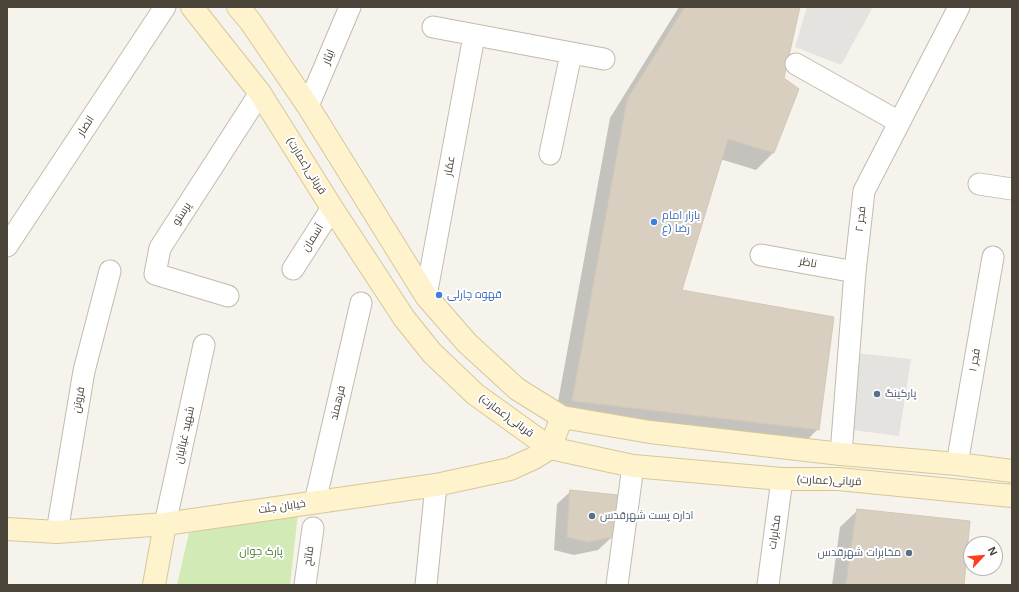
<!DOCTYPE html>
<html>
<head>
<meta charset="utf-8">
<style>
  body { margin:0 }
  #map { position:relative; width:1019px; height:592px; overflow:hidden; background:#f6f3ec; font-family:Arial,sans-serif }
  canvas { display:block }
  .frame { position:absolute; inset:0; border:8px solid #4b4439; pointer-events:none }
  .north { position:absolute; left:963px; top:536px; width:40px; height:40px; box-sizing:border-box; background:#fff; border:1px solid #b7b4b0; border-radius:50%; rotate:64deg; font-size:11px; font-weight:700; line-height:16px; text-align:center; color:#4b4439 }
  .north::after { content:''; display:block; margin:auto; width:14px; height:18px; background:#fc3f1d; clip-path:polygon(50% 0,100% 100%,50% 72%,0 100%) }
</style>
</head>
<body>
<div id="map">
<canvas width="1019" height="592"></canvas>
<div class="frame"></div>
<div class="north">N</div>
</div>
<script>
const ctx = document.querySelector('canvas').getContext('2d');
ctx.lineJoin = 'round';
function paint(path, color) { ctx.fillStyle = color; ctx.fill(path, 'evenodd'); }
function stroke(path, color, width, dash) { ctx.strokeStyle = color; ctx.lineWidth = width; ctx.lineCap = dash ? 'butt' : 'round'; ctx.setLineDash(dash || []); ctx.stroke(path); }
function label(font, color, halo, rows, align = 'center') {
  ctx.font = font + ' Arial,Cairo,sans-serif'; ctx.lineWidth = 4; ctx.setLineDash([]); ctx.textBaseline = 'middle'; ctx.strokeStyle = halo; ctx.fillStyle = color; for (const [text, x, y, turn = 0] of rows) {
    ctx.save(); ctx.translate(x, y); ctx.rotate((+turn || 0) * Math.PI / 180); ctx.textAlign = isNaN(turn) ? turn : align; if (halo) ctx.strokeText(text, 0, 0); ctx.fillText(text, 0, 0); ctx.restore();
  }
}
paint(new Path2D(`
  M298 513 290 585H177L189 533Z`), '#d2eab5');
paint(new Path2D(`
  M807 7H873L841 65 795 47Z
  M855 353 911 359 899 436 844 429Z`), '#e5e3e0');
paint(new Path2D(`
  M679 7H799L783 79 773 153 756 170 720 159 681 291 818 429 801 446 555 418 610 118Z
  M571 491 612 537 598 550 574 555 554 550 557 504Z
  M858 510 963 585H832L840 527Z`), '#0003');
const building = new Path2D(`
  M685 7H800L784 78 799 89 774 153 728 139 682 290 834 317 819 430 572 401 627 100Z
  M570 490 618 495 613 537 588 542 567 537Z
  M857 509 970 521 964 585H846Z`);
paint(building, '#d8cfc1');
stroke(building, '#d3c7b4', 1);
const street = new Path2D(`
  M433 27 604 59
  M796 64 899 122
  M308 106 350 7
  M550 154 571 54
  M979 184 1012 189
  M7 246 165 7
  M761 255 855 272
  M293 269 332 208
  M228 296 155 274 160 248 260 93
  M426 296 474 36
  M841 454 855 272 864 191 959 7
  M957 464 993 257
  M315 502 361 303
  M165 524 204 345
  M57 532 84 371 110 271
  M305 585 313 528
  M426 585 436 485
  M617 585 633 466
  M768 585 782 479`);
const secondary = new Path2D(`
  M192 7 260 93 332 208 404 318 432 353 475 394 550 448 633 466 782 479H838L1012 496
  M238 7 250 21 308 106 426 296 467 343 517 389 562 417 650 432 841 454 957 464 1012 471
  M7 529 57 532 165 524 436 485 510 469 534 458 550 448 562 417
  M154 585 165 524`);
stroke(street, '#c2bbae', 23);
stroke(secondary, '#d6c79b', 24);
stroke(street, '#fff', 21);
stroke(secondary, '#fff3cd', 22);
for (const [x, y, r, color] of [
  [654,222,4,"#3f7fe0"],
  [439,295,4,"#3f7fe0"],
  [877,394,4,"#5c6f8a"],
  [592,516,4,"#5c6f8a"],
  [909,553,4,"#5c6f8a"]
]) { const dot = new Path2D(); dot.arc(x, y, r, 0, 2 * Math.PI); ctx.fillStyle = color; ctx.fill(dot); stroke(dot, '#fff', 1.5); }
label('11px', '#4b4439', '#fff', [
  ["ایثار",329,57,-67],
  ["انصار",86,126,-57],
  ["(عمارت)قربانی",306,166,58],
  ["عمّار",450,166,-80],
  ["پرستو",182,214,-57],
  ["فجر ۲",861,219,-84],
  ["آسمان",313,238,-58],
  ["ناظر",808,263,10],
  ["فجر ۱",975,360,-80],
  ["فروتن",79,400,-80],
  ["فرهمند",338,403,-77],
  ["(عمارت)قربانی",506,416,36],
  ["شهید غیاثیان",185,435,-78],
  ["(عمارت)قربانی",829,481,2],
  ["خیابان جنّت",282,507,-8],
  ["مخابرات",775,532,-82],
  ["فاتح",309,556,-82]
]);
label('11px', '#366cbe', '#fff', [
  ["بازار امام",662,216],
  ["رضا (ع",662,229],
  ["قهوه چارلی",447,295]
], 'left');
label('11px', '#4e5e75', '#fff', [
  ["پارکینگ",885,394],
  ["اداره پست شهرقدس",600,516],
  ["مخابرات شهرقدس",901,553,"right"]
], 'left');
label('11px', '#4a7f2a', '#fff', [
  ["پارک جوان",261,552]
]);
</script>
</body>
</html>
